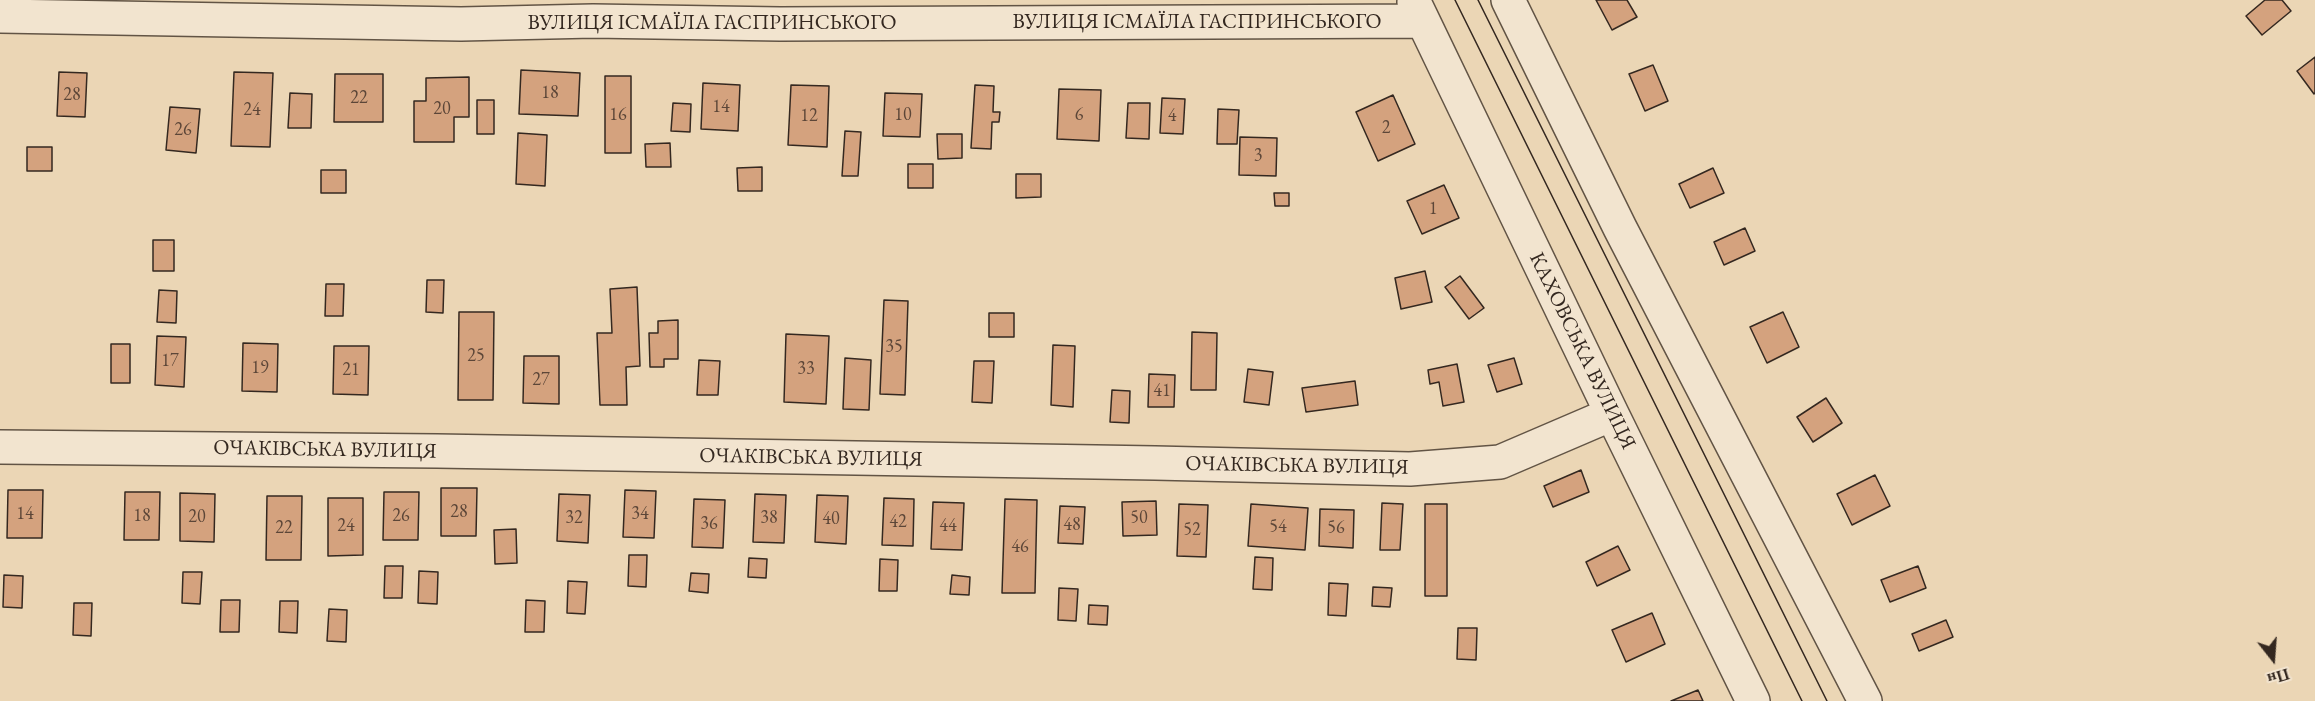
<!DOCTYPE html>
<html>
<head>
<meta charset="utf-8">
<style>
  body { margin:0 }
  #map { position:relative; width:2315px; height:701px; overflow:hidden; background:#ebd6b5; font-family:"EB Garamond",serif }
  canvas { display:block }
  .north { position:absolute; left:2243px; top:629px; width:60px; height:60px; -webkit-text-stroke:4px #f2e4cf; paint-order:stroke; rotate:163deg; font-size:16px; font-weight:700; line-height:24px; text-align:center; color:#342820 }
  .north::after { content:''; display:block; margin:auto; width:21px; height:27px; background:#342820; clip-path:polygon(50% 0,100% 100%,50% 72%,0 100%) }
</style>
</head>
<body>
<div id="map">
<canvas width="2315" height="701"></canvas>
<div class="north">Пн</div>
</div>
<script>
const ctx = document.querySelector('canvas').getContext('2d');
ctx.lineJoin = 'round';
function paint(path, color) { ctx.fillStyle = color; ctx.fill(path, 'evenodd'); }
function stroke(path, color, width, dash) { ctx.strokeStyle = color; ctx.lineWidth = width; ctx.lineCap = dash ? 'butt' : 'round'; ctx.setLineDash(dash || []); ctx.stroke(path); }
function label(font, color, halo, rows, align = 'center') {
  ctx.font = font + ' "EB Garamond",serif'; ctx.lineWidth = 4.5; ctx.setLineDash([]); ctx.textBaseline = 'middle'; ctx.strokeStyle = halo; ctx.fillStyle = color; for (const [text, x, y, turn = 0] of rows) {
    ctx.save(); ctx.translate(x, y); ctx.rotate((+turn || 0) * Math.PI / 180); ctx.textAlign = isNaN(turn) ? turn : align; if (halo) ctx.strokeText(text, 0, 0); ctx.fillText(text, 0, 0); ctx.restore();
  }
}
const building = new Path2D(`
  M1596 0H1627L1637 17 1612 30Z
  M2265 0H2282L2291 11 2262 35 2246 16Z
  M2315 57V93L2314 94 2297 71Z
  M1653 65 1668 101 1645 111 1629 74Z
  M521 70 580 73 578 116 519 114Z
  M59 72 87 73 85 117 57 116Z
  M234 72 273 73 270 147 231 146Z
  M335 74H383V122H334Z
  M605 76H631V153H605Z
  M469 77V117H454V142H414V101H426V78Z
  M703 83 740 85 738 131 701 129Z
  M791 85 829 86 827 147 788 145Z
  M975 85 994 86 993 112H1000L999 122H992L991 149 971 148Z
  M1059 89 1101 90 1099 141 1057 139Z
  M290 93 312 94 311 128H288Z
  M885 93 922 94 920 137 883 136Z
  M1393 95 1415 144 1378 161 1356 112Z
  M1162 98 1185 99 1183 134 1160 133Z
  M477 100H494V134H477Z
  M673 103 691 104 690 132 671 131Z
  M1128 103H1150L1149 139 1126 138Z
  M170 107 200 109 196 153 166 150Z
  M1218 109 1239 110 1237 144H1217Z
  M845 131 861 132 858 176H842Z
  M518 133 547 135 545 186 516 184Z
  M937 134H962V158L938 159Z
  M1240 137 1277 138 1276 176 1239 175Z
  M670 143 671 167H646L645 144Z
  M27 147H52V171H27Z
  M908 164H933V188H908Z
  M762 167V191H738L737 168Z
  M1713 168 1724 193 1690 208 1679 184Z
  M321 170H346V193H321Z
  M1016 174H1041V197L1016 198Z
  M1444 185 1459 218 1422 234 1407 201Z
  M1274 193H1289V206H1275Z
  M1745 228 1755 251 1724 265 1714 242Z
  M153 240H174V271H153Z
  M1425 271 1432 302 1401 309 1395 278Z
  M1460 276 1484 308 1469 319 1445 287Z
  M427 280H444L443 313 426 312Z
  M326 284H344L343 316H325Z
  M637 287 640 366 626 367 627 405H600L597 333H612L610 289Z
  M159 290 177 291 176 323 157 322Z
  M884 300 908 301 905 395 880 394Z
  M459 312H494L493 400H458Z
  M1783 312 1799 347 1767 363 1750 327Z
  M989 313H1014V337H989Z
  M678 320V359H664V367H650L649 333H658V321Z
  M1192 332 1217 333 1216 390H1191Z
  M786 334 829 336 826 404 784 402Z
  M157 336 186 337 184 387 155 385Z
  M243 343 278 344 277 392 242 391Z
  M111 344H130V383H111Z
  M1053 345 1075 346 1073 407 1051 405Z
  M334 346H369L368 395 333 394Z
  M524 356H559V404L523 403Z
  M845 358 871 360 869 410 843 409Z
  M1514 358 1522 384 1497 392 1488 365Z
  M699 360 720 361 718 395H697Z
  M974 361H994L992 403 972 402Z
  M1457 364 1464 402 1443 406 1439 382 1430 384 1428 370Z
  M1248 369 1273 372 1269 405 1244 402Z
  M1149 374 1175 375 1174 407H1148Z
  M1355 381 1358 405 1306 412 1302 388Z
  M1112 390 1130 391 1129 423 1110 422Z
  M1826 398 1842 423 1813 442 1797 417Z
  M1581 470 1589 492 1553 507 1544 486Z
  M1875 475 1890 506 1852 525 1837 494Z
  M441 488H477L476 536H441Z
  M8 490H43L42 538H7Z
  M625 490 656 491 654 538 623 537Z
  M125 492H160L159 540H124Z
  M384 492H419L418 540H383Z
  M180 493 215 494 214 542 180 541Z
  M559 494 590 495 588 543 557 541Z
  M755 494 786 495 784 543 753 542Z
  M817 495 848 496 846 544 815 542Z
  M267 496H302L301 560H266Z
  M328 498H363V555L328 556Z
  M884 498 914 499 913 546 882 545Z
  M694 499 725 500 723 548 692 547Z
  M1005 499 1037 500 1035 593H1002Z
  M1156 501 1157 535 1123 536 1122 502Z
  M933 502 964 503 962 550 931 549Z
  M1382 503 1403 504 1400 550H1380Z
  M1179 504 1208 505 1206 557 1177 556Z
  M1251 504 1308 508 1305 550 1248 546Z
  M1425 504H1447V596H1425Z
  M1060 506 1085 507 1083 544 1058 543Z
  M1320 509 1354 510 1353 548 1319 546Z
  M516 529 517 563 495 564 494 530Z
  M1618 546 1630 570 1597 586 1586 562Z
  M629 555H647L646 587 628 586Z
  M1255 557 1273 558 1272 590 1253 589Z
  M749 558 767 559 766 578 748 577Z
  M880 559 898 560 897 591H879Z
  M385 566H403L402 598H384Z
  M1918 566 1926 588 1890 602 1881 580Z
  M419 571 438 572 437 604 418 603Z
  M183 572H202L200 604 182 603Z
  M691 573 709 574 708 593 689 591Z
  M4 575 23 576 22 608 3 607Z
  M952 575 970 577 969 595 950 594Z
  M568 581 587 582 585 614 567 613Z
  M1329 583 1348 584 1346 616 1328 615Z
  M1373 587 1392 588 1390 607 1372 606Z
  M1059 588 1078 589 1076 621 1058 620Z
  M221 600H240L239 632H220Z
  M526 600 545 601 544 632H525Z
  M280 601H298L297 633 279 632Z
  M74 603H92L91 636 73 635Z
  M1089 605 1108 606 1107 625 1088 624Z
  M329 609 347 610 346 642 327 641Z
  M1652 613 1665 644 1626 662 1612 630Z
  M1946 620 1953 637 1919 651 1912 634Z
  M1458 628H1477L1476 660 1457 659Z
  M1698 690 1703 701H1671Z`);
paint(building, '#d4a27e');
stroke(building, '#342820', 1.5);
const minor = new Path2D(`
  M1508 0 1620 228 1865 701
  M1414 2 1612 414 1753 701
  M0 16 461 24 593 21 780 24 1423 21
  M0 447 437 451 1155 463 1410 469 1500 462 1612 414`);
stroke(minor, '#625445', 36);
stroke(minor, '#f2e4cf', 33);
stroke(new Path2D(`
  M1455 0 1802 701
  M1478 0 1827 701`), '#342820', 1.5);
label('18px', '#5c4638', null, [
  ["18",550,93],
  ["28",72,95],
  ["22",359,98],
  ["14",721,107],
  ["20",442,109],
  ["24",252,110],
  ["16",618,115],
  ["10",903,115],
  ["6",1079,115],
  ["12",809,116],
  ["4",1172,116],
  ["2",1386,128],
  ["26",183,130],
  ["3",1258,156],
  ["1",1433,209],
  ["35",894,347],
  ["25",476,356],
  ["17",170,361],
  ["19",260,368],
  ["33",806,369],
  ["21",351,370],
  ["27",541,380],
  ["41",1162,391],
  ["28",459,512],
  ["14",25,514],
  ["34",640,514],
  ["18",142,516],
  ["26",401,516],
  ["20",197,517],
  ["32",574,518],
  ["38",769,518],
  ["50",1139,518],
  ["40",831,519],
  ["42",898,522],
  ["36",709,524],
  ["48",1072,525],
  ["24",346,526],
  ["44",948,526],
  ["54",1278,527],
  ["22",284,528],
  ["56",1336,528],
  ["52",1192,530],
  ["46",1020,547]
]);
label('21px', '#342820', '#f2e4cf', [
  ["ВУЛИЦЯ ІСМАЇЛА ГАСПРИНСЬКОГО",1197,22],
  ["ВУЛИЦЯ ІСМАЇЛА ГАСПРИНСЬКОГО",712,23],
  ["КАХОВСЬКА ВУЛИЦЯ",1582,351,64],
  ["ОЧАКІВСЬКА ВУЛИЦЯ",325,450,1],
  ["ОЧАКІВСЬКА ВУЛИЦЯ",811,458,1],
  ["ОЧАКІВСЬКА ВУЛИЦЯ",1297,466,1]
]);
</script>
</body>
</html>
